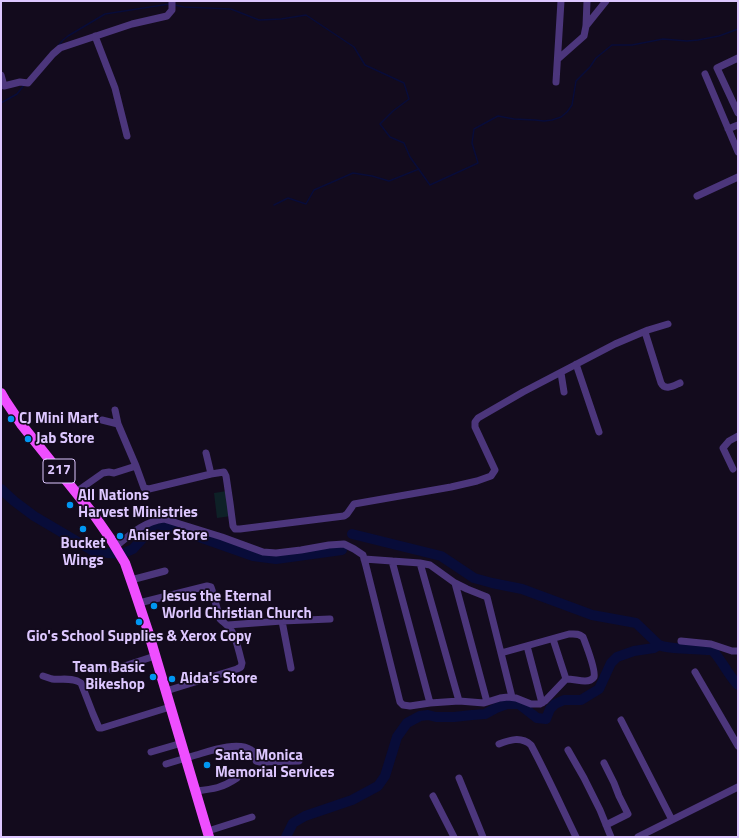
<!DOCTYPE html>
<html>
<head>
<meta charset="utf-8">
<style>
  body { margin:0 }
  #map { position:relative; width:739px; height:838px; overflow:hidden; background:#130b1d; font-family:"Titillium Web",sans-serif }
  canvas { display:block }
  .frame { position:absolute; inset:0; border:2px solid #ddc7ff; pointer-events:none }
</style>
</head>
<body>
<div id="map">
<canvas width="739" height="838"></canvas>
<div class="frame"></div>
</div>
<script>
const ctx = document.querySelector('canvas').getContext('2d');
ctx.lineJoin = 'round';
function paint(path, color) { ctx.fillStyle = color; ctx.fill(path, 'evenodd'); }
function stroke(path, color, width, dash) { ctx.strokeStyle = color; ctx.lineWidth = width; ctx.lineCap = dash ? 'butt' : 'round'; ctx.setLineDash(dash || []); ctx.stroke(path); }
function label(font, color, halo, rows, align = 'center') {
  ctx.font = font + ' "Titillium Web",sans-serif'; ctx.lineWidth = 3.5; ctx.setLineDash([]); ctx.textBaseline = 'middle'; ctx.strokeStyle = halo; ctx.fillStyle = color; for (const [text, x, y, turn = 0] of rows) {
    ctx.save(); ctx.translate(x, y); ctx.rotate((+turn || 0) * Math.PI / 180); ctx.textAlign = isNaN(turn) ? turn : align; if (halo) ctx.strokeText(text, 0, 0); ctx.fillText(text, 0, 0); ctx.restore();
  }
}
paint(new Path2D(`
  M227 491 231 516 217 518 214 493Z`), '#0e2127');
stroke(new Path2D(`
  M175 5 184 7 231 9 259 20 281 19 306 15 354 47 365 65 404 83 409 99 393 111 380 124 390 137 404 143 410 157 430 185 478 163 472 143 474 129 498 116 514 119 535 120 544 121 552 120 561 117 567 112 572 105 576 81 590 67 596 58 612 45H632L663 39 687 41 698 40 719 36 738 29
  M58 46 63 40 68 36 105 14 169 4
  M1 103 17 94 24 85
  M274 205 288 198 306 204 314 190 353 173 372 176 389 181 419 169`), '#080c39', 1.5);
stroke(new Path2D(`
  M1 489 14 501 34 516 95 552 122 554 133 549 142 539 148 531 155 524 168 526 253 556 276 559 342 550
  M352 534 441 556 474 578 492 583 522 589 592 615 636 623 659 645
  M286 837 293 823 305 816 352 800 378 786 385 776 397 737 407 723 420 716 428 715 436 717H454L472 715 485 714 496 708 507 704H519L537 718 546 719 550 709 555 704 564 700H581L599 689 611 663 617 657 634 651 654 648 659 645C669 649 679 648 690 649 697 649 704 650 712 650 722 660 728 675 738 685`), '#080c39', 10);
stroke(new Path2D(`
  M586 26 606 1
  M95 36 115 88 127 136
  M738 58 717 68 738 113
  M558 59 584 36 586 26 587 1
  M705 74 738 152
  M1 75 4 86 20 82 28 83 53 54 60 48 132 24 167 16 172 10V1
  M556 82 561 1
  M728 129 738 125
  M697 196 738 177
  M645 332 661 383C665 391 673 386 680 383
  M576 364 599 432
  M561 373 564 392
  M115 410 118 424 136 466 144 488 149 489 211 474 224 472 226 476 230 503 233 526 235 529H240L344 516 347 514 354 504 451 487 477 481 491 476 495 470 475 427V422L478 418 523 392 615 344 648 330 668 324
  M102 420 118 424
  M206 453 211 474
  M733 469 723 448 729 441 738 436
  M76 492 103 473 109 472 114 473 136 466
  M115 547C131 534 143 522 164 519L222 537 263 552 276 553 301 550 329 545 344 544 354 549 363 555 366 566 400 702 403 705 410 706 430 703 459 701 484 703 500 698 508 697 516 698 531 704H540L545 701 566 679C573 679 579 681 585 681 588 681 592 680 594 677 596 670 586 645 583 637 578 633 575 634 569 634L501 653
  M364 559 420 563 430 565 455 583 467 589 487 597 512 697
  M392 561 430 703
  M420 563 459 701
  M131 580 165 571
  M455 583 487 702
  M139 603 207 586 211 587 212 590 220 619C224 623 228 625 231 630 237 639 239 653 242 663L241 667 237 669 166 691
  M282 621 330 619
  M228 625 282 621 291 668
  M553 639 566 679
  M681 641 711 644 732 651H738
  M527 646 542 703
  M112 670 155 656
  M695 672 738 746
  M43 676C46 677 49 678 52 679 61 680 73 677 81 683L93 714 99 728H102L170 707
  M621 720 672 820
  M499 744C509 740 521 736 531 745 547 775 561 806 576 837
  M568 750 584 778 600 810 611 837
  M151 752 182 743
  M604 763 614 783 619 796 628 814 606 825
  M166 764C176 761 186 758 196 755 210 751 238 741 251 750 255 752 255 757 256 761L260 762 299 761
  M459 778 483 837
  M196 791C214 789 222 788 237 778
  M433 796 454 837
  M208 831 252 817
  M638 837 738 787`), '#4c367c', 7);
stroke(new Path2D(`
  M1 393 5 400 21 424 94 515 110 538 125 563 134 589 148 631 209 837`), '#ef4eff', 10);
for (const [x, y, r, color] of [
  [11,419,4,"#0096f2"],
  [28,439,4,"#0096f2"],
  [70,505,4,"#0096f2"],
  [83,529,4,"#0096f2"],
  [120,536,4,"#0096f2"],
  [154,606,4,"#0096f2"],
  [139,622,4,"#0096f2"],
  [153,677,4,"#0096f2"],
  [172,679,4,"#0096f2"],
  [207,765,4,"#0096f2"]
]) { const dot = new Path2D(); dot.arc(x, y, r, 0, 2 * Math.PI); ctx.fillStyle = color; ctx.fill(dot); stroke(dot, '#130b1d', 1.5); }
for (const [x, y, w] of [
  [59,471,32]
]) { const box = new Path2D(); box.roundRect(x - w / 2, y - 12, w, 24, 3); ctx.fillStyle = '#130b1d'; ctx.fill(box); stroke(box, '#ddc7ff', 1); }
label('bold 14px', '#ddc7ff', null, [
  ["217",59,471]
]);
label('bold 15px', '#ddc7ff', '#130b1d', [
  ["CJ Mini Mart",19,419],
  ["Jab Store",36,439],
  ["All Nations",78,496],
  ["Harvest Ministries",78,513],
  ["Aniser Store",128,536],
  ["Bucket",83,544,"center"],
  ["Wings",83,561,"center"],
  ["Jesus the Eternal",162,597],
  ["World Christian Church",162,614],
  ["Gio's School Supplies & Xerox Copy",139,637,"center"],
  ["Team Basic",145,668,"right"],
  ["Bikeshop",145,685,"right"],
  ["Aida's Store",180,679],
  ["Santa Monica",215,756],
  ["Memorial Services",215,773]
], 'left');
</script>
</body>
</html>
